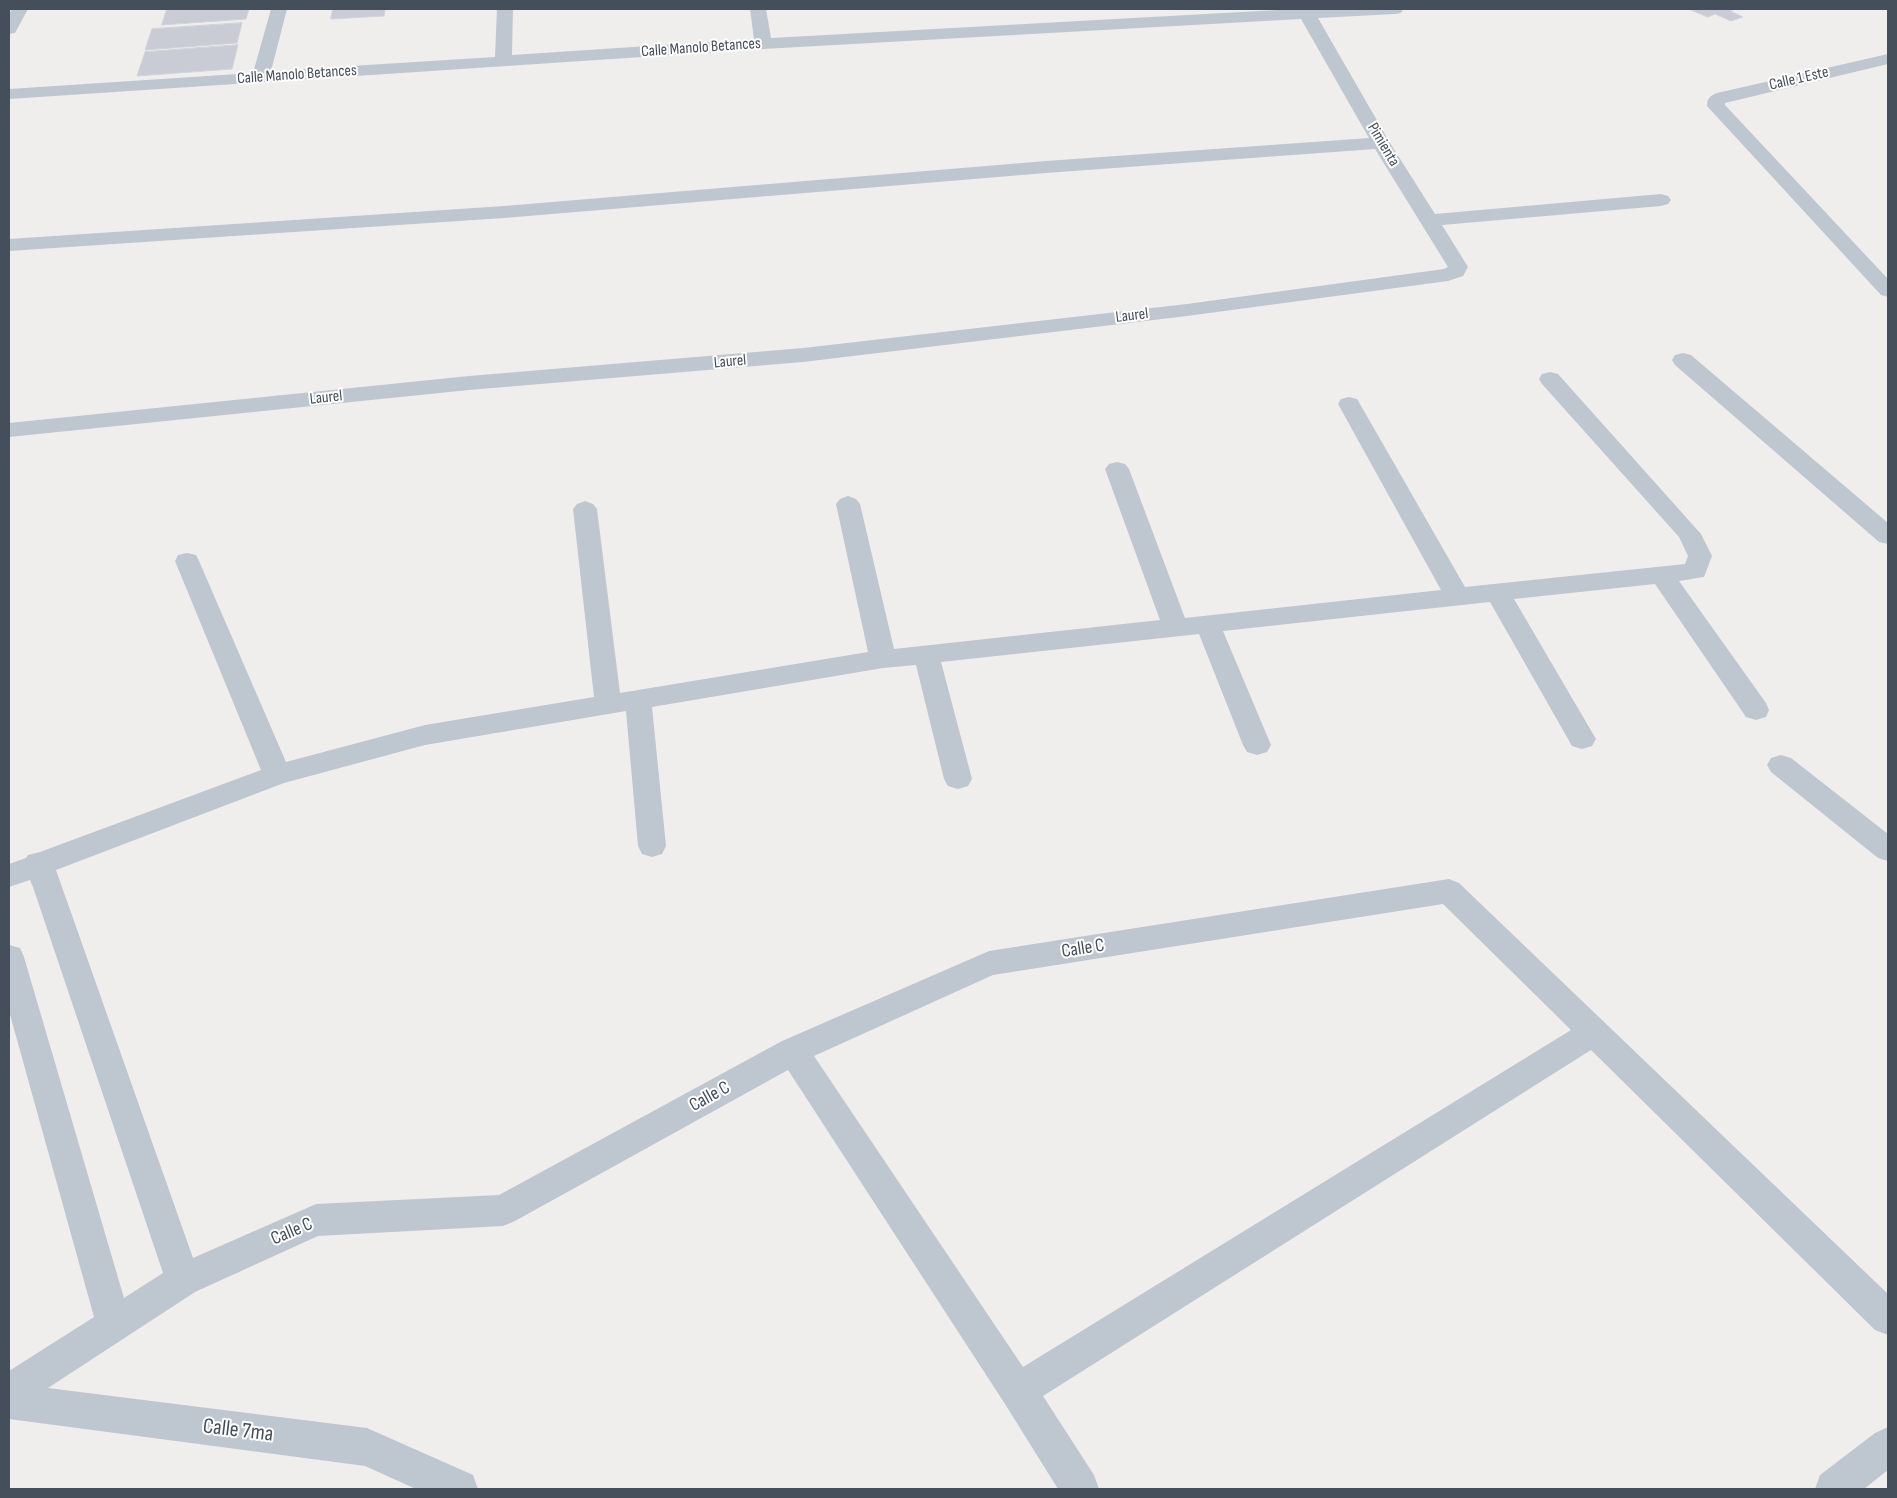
<!DOCTYPE html>
<html>
<head>
<meta charset="utf-8">
<style>
  body { margin:0 }
  #map { position:relative; width:1897px; height:1498px; overflow:hidden; background:#f0eeed; font-family:"Sofia Sans Condensed",sans-serif }
  canvas { display:block }
  .frame { position:absolute; inset:0; border:10px solid #454e5b; pointer-events:none }
</style>
</head>
<body>
<div id="map">
<canvas width="1897" height="1498"></canvas>
<div class="frame"></div>
</div>
<script>
const ctx = document.querySelector('canvas').getContext('2d');
ctx.lineJoin = 'round';
function paint(path, color) { ctx.fillStyle = color; ctx.fill(path, 'evenodd'); }
function stroke(path, color, width, dash) { ctx.strokeStyle = color; ctx.lineWidth = width; ctx.lineCap = dash ? 'butt' : 'round'; ctx.setLineDash(dash || []); ctx.stroke(path); }
function label(font, color, halo, rows, align = 'center') {
  ctx.font = font + ' "Sofia Sans Condensed",sans-serif'; ctx.lineWidth = 4; ctx.setLineDash([]); ctx.textBaseline = 'middle'; ctx.strokeStyle = halo; ctx.fillStyle = color; for (const [text, x, y, turn = 0] of rows) {
    ctx.save(); ctx.translate(x, y); ctx.rotate((+turn || 0) * Math.PI / 180); ctx.textAlign = isNaN(turn) ? turn : align; if (halo) ctx.strokeText(text, 0, 0); ctx.fillText(text, 0, 0); ctx.restore();
  }
}
const building = new Path2D(`
  M167 9H249L246 19 162 25Z
  M333 9H385L384 16 331 19Z
  M1689 9H1736L1730 11 1743 17 1731 21 1715 14 1708 17Z
  M242 23 237 43 145 50 152 29Z
  M238 45 232 69 137 76 145 52Z`);
paint(building, '#c9ccd4');
stroke(building, '#d1d3da', 1);
paint(new Path2D(`
  M12 9H28L15 33 9 34V14Z
  M271 9H287L271 71 495 57 497 9H513L512 55 754 39 750 9H766L771 38 1296 9H1403L1401 13 1395 14 1318 18 1390 143 1435 214 1661 194 1668 196 1671 200 1668 204 1661 206 1442 225 1468 267 1463 276 1448 281 1187 316 803 362 469 390 9 437V423L469 376 803 348 1187 304 1444 269 1448 267 1375 149 1046 173 504 218 9 251V239L504 206 1046 161 1369 138 1301 19 763 49 9 99V89L253 73Z
  M1888 54V64L1725 103V105L1888 279V297L1881 295 1707 106C1707 98 1710 96 1717 93Z
  M1683 353 1691 355 1888 523V544L1879 542 1675 365 1672 360 1675 355Z
  M1550 372 1558 374 1701 534 1712 556 1704 577 1679 581 1766 703 1769 710 1766 717 1756 720 1746 717 1655 584 1514 599 1596 739 1592 746 1582 749 1572 746 1490 602 1223 631 1271 745 1267 752 1257 755 1247 752 1243 745 1199 634 941 662 972 779 968 786 958 789 948 786 944 779 916 665 883 668 652 707 666 846 662 854 652 857 642 854 638 846 626 711 425 745 284 783 56 870 193 1258 316 1204 499 1195 782 1041 989 951 1449 879 1459 883 1888 1294V1335L1875 1330 1591 1050 1043 1396 1094 1475 1099 1489H1058L1005 1404 788 1070 515 1221 503 1226 318 1236 195 1292 48 1388 367 1428 473 1475 478 1489H416L365 1466 9 1419V1371L94 1317 9 1011V945L20 948 24 957 124 1298 163 1273 33 887 30 880 9 887V864L26 858 28 855 40 852 261 770 175 561 178 555 187 553 196 555 199 561 286 762 425 725 594 697 573 509 577 504 585 501 593 504 597 509 620 693 868 652 836 504 840 499 848 496 856 499 860 504 894 649 1160 620 1105 469 1109 464 1117 462 1125 464 1129 469 1185 618 1441 590 1338 404 1341 399 1349 397 1357 399 1360 404 1465 587 1685 564 1688 556 1679 537 1542 384 1539 379 1542 374ZM1443 904 1571 1030 1023 1367 814 1056 993 975Z
  M1781 755 1791 758 1888 834V861L1878 858 1771 772 1767 765 1771 758Z
  M1888 1427V1470L1864 1489H1815L1820 1475 1875 1433Z`), '#bec6d0');
label('16px', '#454e5b', '#fff', [
  ["Calle Manolo Betances",701,48,-4],
  ["Calle Manolo Betances",297,75,-4],
  ["Calle 1 Este",1799,79,-13],
  ["Pimienta",1383,145,59],
  ["Laurel",1132,316,-7],
  ["Laurel",730,362,-5],
  ["Laurel",326,398,-6]
]);
label('19px', '#454e5b', '#fff', [
  ["Calle C",1083,949,-9],
  ["Calle C",710,1097,-29],
  ["Calle C",292,1232,-23]
]);
label('22px', '#454e5b', '#fff', [
  ["Calle 7ma",238,1431,7]
]);
</script>
</body>
</html>
